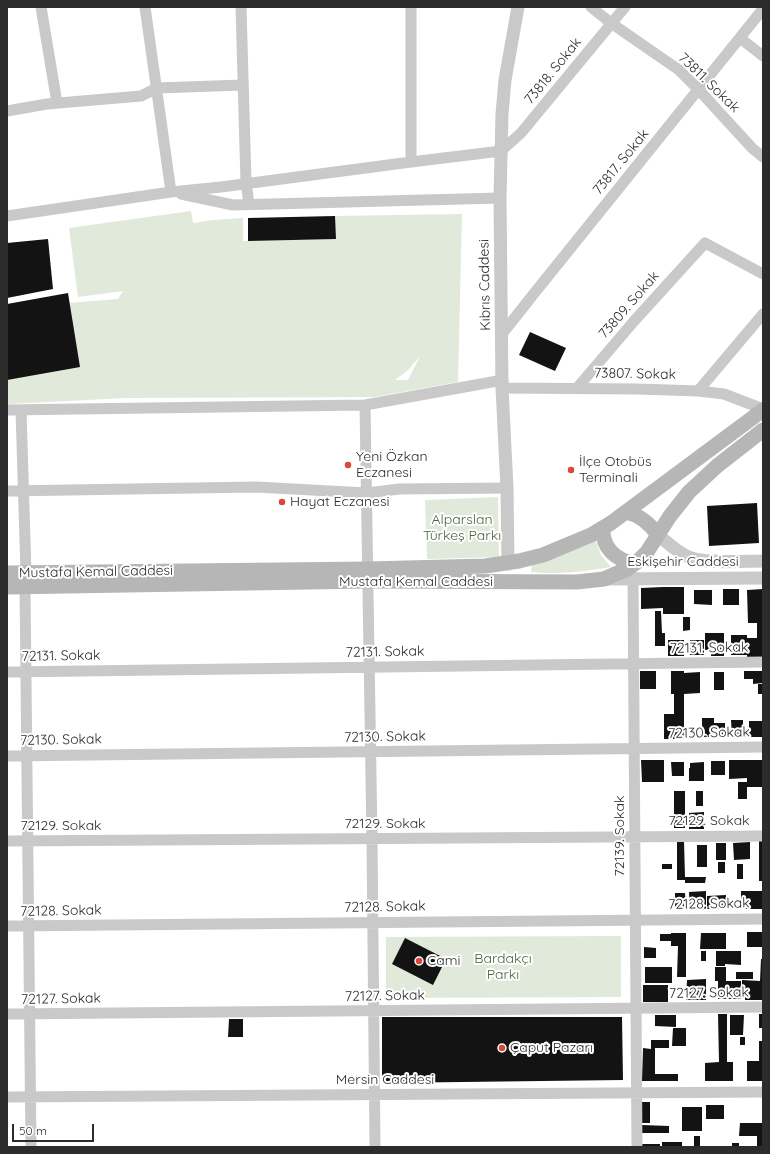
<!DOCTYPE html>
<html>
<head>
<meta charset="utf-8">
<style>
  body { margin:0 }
  #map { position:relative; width:770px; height:1154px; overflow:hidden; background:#fff; font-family:Quicksand,sans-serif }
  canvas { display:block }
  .frame { position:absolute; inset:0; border:8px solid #2c2c2c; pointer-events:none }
  .scale { position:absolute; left:12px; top:1124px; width:82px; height:18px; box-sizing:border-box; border:2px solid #2c2c2c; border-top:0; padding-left:5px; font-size:12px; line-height:14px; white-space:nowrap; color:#2c2c2c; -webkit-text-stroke:3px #fff; paint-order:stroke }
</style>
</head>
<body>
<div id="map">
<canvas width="770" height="1154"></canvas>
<div class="frame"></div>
<div class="scale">50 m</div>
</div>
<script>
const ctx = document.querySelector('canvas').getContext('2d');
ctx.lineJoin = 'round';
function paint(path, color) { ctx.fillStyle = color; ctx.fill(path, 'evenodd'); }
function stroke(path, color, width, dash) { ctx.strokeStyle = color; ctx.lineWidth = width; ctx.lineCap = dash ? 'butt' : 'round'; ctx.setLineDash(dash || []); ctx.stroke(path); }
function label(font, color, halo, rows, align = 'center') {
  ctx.font = font + ' Quicksand,sans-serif'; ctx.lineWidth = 4; ctx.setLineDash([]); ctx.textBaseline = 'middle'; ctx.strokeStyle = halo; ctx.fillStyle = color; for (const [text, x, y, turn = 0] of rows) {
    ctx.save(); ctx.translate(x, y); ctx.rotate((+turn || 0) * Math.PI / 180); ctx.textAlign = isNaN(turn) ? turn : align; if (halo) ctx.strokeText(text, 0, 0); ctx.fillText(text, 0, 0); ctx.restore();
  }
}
paint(new Path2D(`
  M191 211 193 223 213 220 243 218V241L335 239V216L462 214 458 382 374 397 127 398 7 404V308L118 299 123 291 78 297 69 228ZM420 356 408 380H395L408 370Z
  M498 497 499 557 427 559 425 500Z
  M596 541 601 555 611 567C585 571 558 575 531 572L532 564 547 561Z
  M621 936V997L386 998V937Z`), '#e0e9da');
paint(new Path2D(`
  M335 216 336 239 248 241V218Z
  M48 239 53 289 7 298V243Z
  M68 293 80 367 7 380V304Z
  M530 332 566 348 555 371 519 355Z
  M757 503 759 543 709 546 707 506Z
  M663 587H684V614H663V608L641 609V588Z
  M723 589H739V605H723Z
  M763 589V657H747V655H731V635H747V638H757V623H748L747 590Z
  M694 590H712V605L694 604Z
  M655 611H661L662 633H665V646H655Z
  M683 617H690V630L683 631Z
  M705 633H724V656H711L712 650H705Z
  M668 640H684V656H668Z
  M690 640H704V655H690Z
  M640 671H656V689H640Z
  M671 671H684V673L700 672V693L684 694V739H664V714H674V694H671Z
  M744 671H763V683L753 684V679H744Z
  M714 672H724V690H714Z
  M758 684H763V694H758Z
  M702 718H714V723H725V737H702Z
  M731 720H743V737H732Z
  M749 721H763V737H749Z
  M641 760H664V782H642Z
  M729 760H763V787H747V799H738V782H747V778L729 779Z
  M711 761H725V775H711Z
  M671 762H684V776H672Z
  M704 762V781H689V768H690V763Z
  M674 791H685V828H674Z
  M696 791H703V806H696Z
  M704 812V829H689V813Z
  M684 841 685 877H706L705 883H685V880H677V842Z
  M759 841H763V881H759Z
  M750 842V859L734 860 733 843Z
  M716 843H726V860H716Z
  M697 845H707V867H697Z
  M718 862H725V873H718Z
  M662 864H672V869H662Z
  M737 864H743V879H737Z
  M706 891V910H690L689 892Z
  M741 891H763V909H741Z
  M675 893H685L686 909H675Z
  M726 895V909H707V896Z
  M747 932H763V947H747Z
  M671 933H686V977H677L678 946H671V941H660V934H671Z
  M701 933H726V949H700Z
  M405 938 446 959 433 985 392 964Z
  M644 947 656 948V958H644Z
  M701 951H706V961H701Z
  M716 951H741V965L725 964V966H716Z
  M761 959H763V1000H745V993H742V980L760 981Z
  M645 967H672V983H645Z
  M715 967H726V981H741V999H718V981H715Z
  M736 972H753V979H736Z
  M706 979V1000H686L687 980Z
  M643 985H668V1002H643Z
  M718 1014H727V1062H733V1081H705V1063L719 1062Z
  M759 1014H763V1028H759Z
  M655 1015H676V1027L655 1026Z
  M730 1015H744L743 1035H730Z
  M382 1017H622L623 1080 382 1083Z
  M229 1019H243V1037H228Z
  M673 1028H686V1046H672Z
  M740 1037H745V1045H740Z
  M651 1040H669V1048H655V1074H678V1081H642L643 1048 651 1049Z
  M759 1041H763V1081H747V1061H759Z
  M640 1102H650V1123H640Z
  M706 1105H724V1119H706Z
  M682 1107H702V1131H682Z
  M740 1123H763V1147H757V1136H739Z
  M642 1125 669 1126V1133H642Z
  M694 1136H700V1147H694Z
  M662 1142H682V1147H662Z
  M732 1143H739V1147H732Z
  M641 1144H660V1147H641Z`), '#131313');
stroke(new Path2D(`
  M41 7 57 103
  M145 7 171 192
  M241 7 246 183 249 204
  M411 7V162
  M591 7 611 23 679 70 698 89 752 148 763 157
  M740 38 763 56
  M7 111 47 104 141 96 157 88 243 85
  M181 194 233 205 500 198
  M7 216 171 192 221 187 411 162 501 151 521 133 625 7
  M502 334 536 291 763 9
  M502 388 638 389 698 391 724 394 763 409
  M577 388 635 320 705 243 763 274
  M698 391 763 314
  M365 405 372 839 375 1147
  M7 410 365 405 503 380
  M21 410 26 573 25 587 31 1147
  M7 491 256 487 367 493 399 489 507 488
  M633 579 637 1147
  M7 672 763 662
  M7 756 763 747
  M7 841 763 836
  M7 926 763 919
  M7 1014 763 1007
  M7 1097 763 1092`), '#c9c9c9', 11);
stroke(new Path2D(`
  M658 535C668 543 679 554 691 558 710 564 743 561 763 561
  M508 564 507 488 502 388 500 198 502 114 505 80 518 7
  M606 579 763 578`), '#c9c9c9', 13);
stroke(new Path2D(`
  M626 512C640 515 650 524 658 535
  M603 528C602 548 615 559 634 564
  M7 573 368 569 485 566 519 561 543 555 591 535 611 523 763 410
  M7 587 369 581 577 582 604 579 627 569 637 562 647 552 670 516 689 492 717 466 763 430`), '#b6b6b6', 15);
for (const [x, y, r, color] of [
  [348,465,4,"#d74a3a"],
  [571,470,4,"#d74a3a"],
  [282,502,4,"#d74a3a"],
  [419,961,4,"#d74a3a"],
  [502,1048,4,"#d74a3a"]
]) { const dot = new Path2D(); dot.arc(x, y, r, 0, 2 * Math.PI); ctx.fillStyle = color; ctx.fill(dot); stroke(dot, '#fff', 1.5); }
label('14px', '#2c2c2c', '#fff', [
  ["73818. Sokak",553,71,-51],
  ["73811. Sokak",709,83,44],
  ["73817. Sokak",621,162,-51],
  ["Kıbrıs Caddesi",485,285,-91],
  ["73809. Sokak",629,305,-49],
  ["73807. Sokak",635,374,1],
  ["Eskişehir Caddesi",683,562],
  ["Mustafa Kemal Caddesi",96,572,-1],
  ["Mustafa Kemal Caddesi",416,582],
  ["72131. Sokak",709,648,-1],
  ["72131. Sokak",385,652,-1],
  ["72131. Sokak",61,656,-1],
  ["72130. Sokak",709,733,-1],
  ["72130. Sokak",385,737,-1],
  ["72130. Sokak",61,740,-1],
  ["72129. Sokak",709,821],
  ["72129. Sokak",385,824],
  ["72129. Sokak",61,826],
  ["72139. Sokak",620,836,-90],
  ["72128. Sokak",709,904,-1],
  ["72128. Sokak",385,907,-1],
  ["72128. Sokak",61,911,-1],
  ["72127. Sokak",709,993,-1],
  ["72127. Sokak",385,996,-1],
  ["72127. Sokak",61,999,-1],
  ["Mersin Caddesi",385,1080]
]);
label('14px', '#2c2c2c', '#fff', [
  ["Yeni Özkan",356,457],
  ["Eczanesi",356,473],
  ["İlçe Otobüs",579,462],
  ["Terminali",579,478],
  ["Hayat Eczanesi",290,502],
  ["Cami",427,961],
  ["Çaput Pazarı",510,1048]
], 'left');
label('14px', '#49643d', '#fff', [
  ["Alparslan",462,520],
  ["Türkeş Parkı",462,536],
  ["Bardakçı",503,959],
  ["Parkı",503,975]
]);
</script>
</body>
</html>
